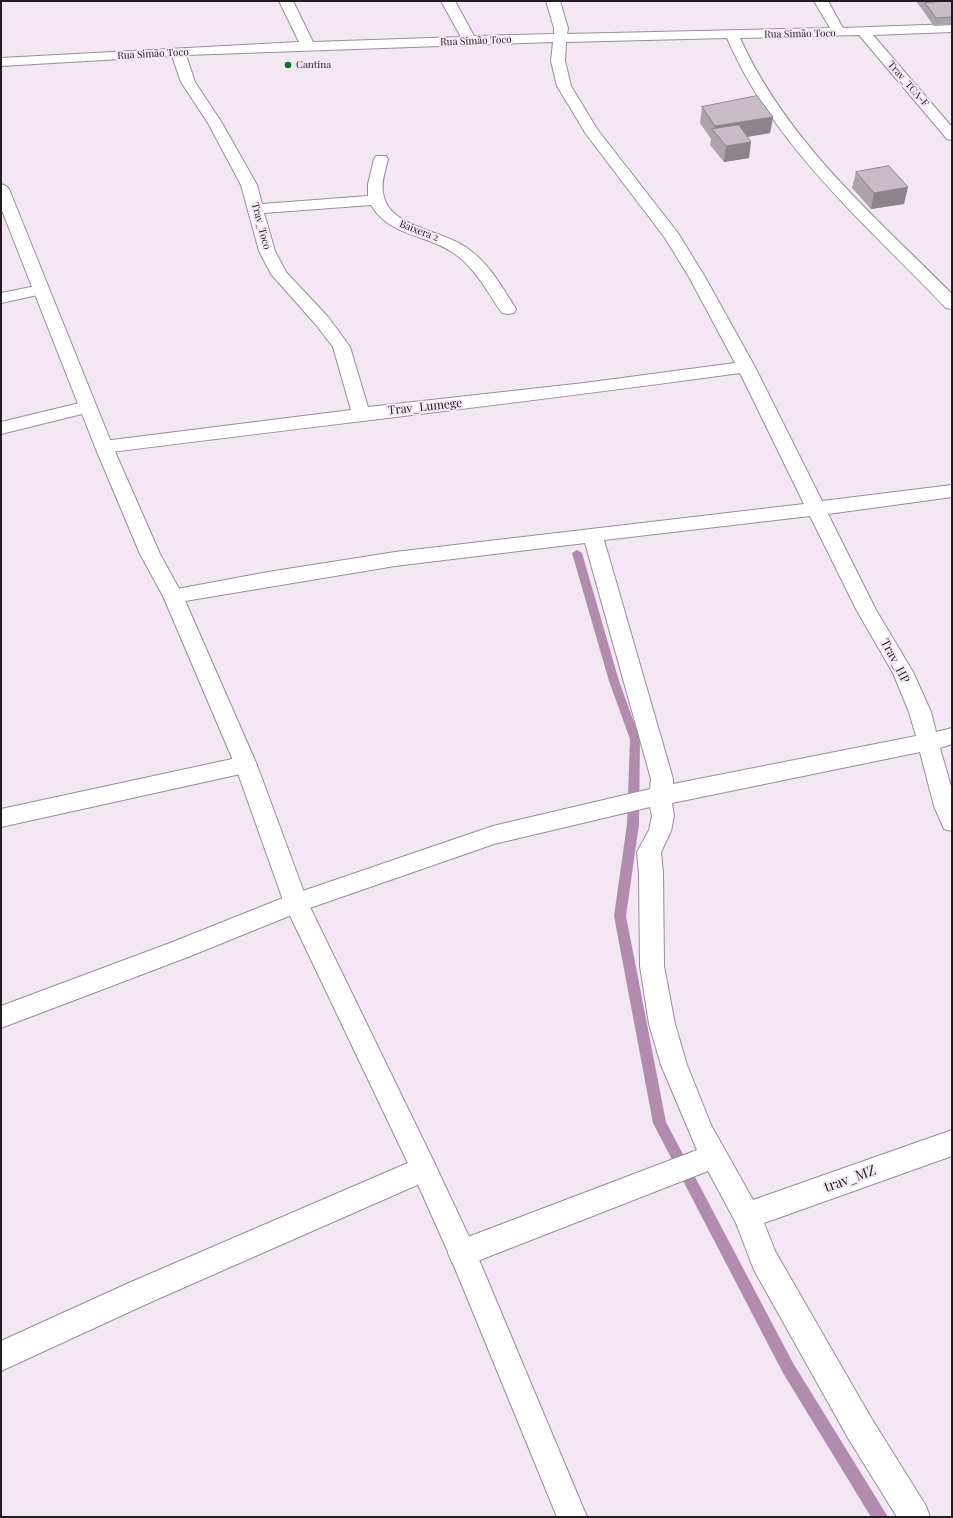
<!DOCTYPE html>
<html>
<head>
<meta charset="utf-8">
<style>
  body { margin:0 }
  #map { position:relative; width:953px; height:1518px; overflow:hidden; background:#f2e7f2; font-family:"Playfair Display",serif }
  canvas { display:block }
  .frame { position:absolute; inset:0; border:2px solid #211d21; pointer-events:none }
</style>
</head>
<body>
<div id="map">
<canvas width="953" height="1518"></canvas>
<div class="frame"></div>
</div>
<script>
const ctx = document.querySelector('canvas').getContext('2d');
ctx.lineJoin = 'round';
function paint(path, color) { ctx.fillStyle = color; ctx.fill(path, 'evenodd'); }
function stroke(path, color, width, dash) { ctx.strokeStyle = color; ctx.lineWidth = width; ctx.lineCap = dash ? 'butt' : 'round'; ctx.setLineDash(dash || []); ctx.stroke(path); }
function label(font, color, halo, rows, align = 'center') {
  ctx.font = font + ' "Playfair Display",serif'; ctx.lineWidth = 4; ctx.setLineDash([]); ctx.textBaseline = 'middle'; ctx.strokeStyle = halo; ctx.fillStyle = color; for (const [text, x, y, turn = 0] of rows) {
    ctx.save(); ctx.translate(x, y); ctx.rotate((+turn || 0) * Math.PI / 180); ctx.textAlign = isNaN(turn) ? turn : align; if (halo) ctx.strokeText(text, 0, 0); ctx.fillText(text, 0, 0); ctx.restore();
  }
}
paint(new Path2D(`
  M577 550 582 553 619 681 640 739 639 824 626 916 666 1122 793 1363 888 1517H871L783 1373 653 1123 614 916 627 824 630 739 609 681 572 553Z`), '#b18caf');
const minor = new Path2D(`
  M279 1H293L313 42 461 37 441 1H455L474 36 554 34V28L546 1H560L568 28 567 34 830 28 814 1H828L843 28 952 24V32L873 35 952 127V140L947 139 859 35 740 38C787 142 874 215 952 294V309L946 308C866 224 774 147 727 38L566 42 565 61 571 86 597 129 678 233 705 277 755 367 822 501 952 485V497L828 514 876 610 913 672 931 712 936 732 952 728V744L940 748 952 790V831L944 829 934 806 920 752 672 803 674 816 671 831 661 852 663 873 664 966 675 1024 687 1065 711 1125 753 1200 952 1130V1156L764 1223 775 1251 870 1416 926 1506 930 1517H897L848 1438 754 1270 736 1223 708 1171 462 1267 452 1263 448 1253 452 1243 697 1150 661 1065 649 1024 640 966 639 873 637 852 649 830 652 816 650 807 494 844 304 910 188 957 1 1028V1006L170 943 288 896 493 826 650 789 651 779 585 543 395 566 173 603 166 601 163 596 166 591 268 572 395 552 804 504 740 373C529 402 316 426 104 453L98 451 95 447 98 443 104 441 351 410 333 347 317 326 271 274 259 251 241 185 208 123 181 82 172 56 1 66V58L299 42ZM553 42 551 61 557 86 586 134 665 238 689 277 735 363 584 383 368 407 350 347 329 318 286 272 275 251 264 213 371 205C389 236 425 234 452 252 475 267 486 290 502 313L508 314 514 313 516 309C502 287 489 263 467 248 441 229 387 228 383 192 381 181 386 169 388 159L386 156H376L374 159 368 184V196L262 204 257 185 222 123 195 82 186 55ZM810 516 857 611 893 673 909 712 916 736 673 784V779L604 540Z
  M41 285 47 287 49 290 47 293 1 303V293Z
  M88 401 94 403 97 407 94 411 1 434V422Z
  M246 756 254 759 257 765 254 771 1 827V809Z
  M424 1156 433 1160 437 1169 433 1178 151 1302 1 1371V1341L131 1282Z`);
const tertiary = new Path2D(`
  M1 184 6 186 9 189 113 447 160 554 183 596 257 765 308 903 433 1160 472 1243 587 1517H557L452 1261 415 1178 284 903 235 765 163 596 140 554 95 447 1 208Z`);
stroke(minor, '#988e98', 2);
stroke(tertiary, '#988e98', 2);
paint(minor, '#fff');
paint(tertiary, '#fff');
paint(new Path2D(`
  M916 1H952V25L934 26Z
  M702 107 773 117 770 133 747 137 749 158 724 162 710 145 711 139 700 123Z
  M856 172 904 204 871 209 852 188Z`), '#aca3ab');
paint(new Path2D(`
  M773 117 770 133 722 141 714 131 715 126Z
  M751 142 749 158 724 162 726 146Z
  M908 187 904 204 871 209 874 193Z`), '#8c848b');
const building = new Path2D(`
  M952 1V17L936 18 925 3Z
  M757 96 773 117 715 126 702 107Z
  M739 125 751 142 726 146 712 129Z
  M889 166 908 187 874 193 856 172Z`);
paint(building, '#c8bdc7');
stroke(building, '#8c848b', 1);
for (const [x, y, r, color] of [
  [288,65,4,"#02752a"]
]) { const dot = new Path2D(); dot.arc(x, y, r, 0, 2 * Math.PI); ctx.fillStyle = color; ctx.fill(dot); stroke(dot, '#f2e7f2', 1.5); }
label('10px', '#211d21', '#f2e7f2', [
  ["Rua Simão Toco",800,34,-1],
  ["Rua Simão Toco",476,41,-2],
  ["Rua Simão Toco",153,54,-3],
  ["Trav_TCA-F",908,84,49],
  ["Trav_Toco",261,226,75],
  ["Baixera 2",419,231,21]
]);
label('10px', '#211d21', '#f2e7f2', [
  ["Cantina",296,65]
], 'left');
label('12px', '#211d21', '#f2e7f2', [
  ["Trav_Lumege",425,407,-6],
  ["Trav_HP",895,661,62]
]);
label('14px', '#211d21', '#f2e7f2', [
  ["trav_MZ",850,1179,-20]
]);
</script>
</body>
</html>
